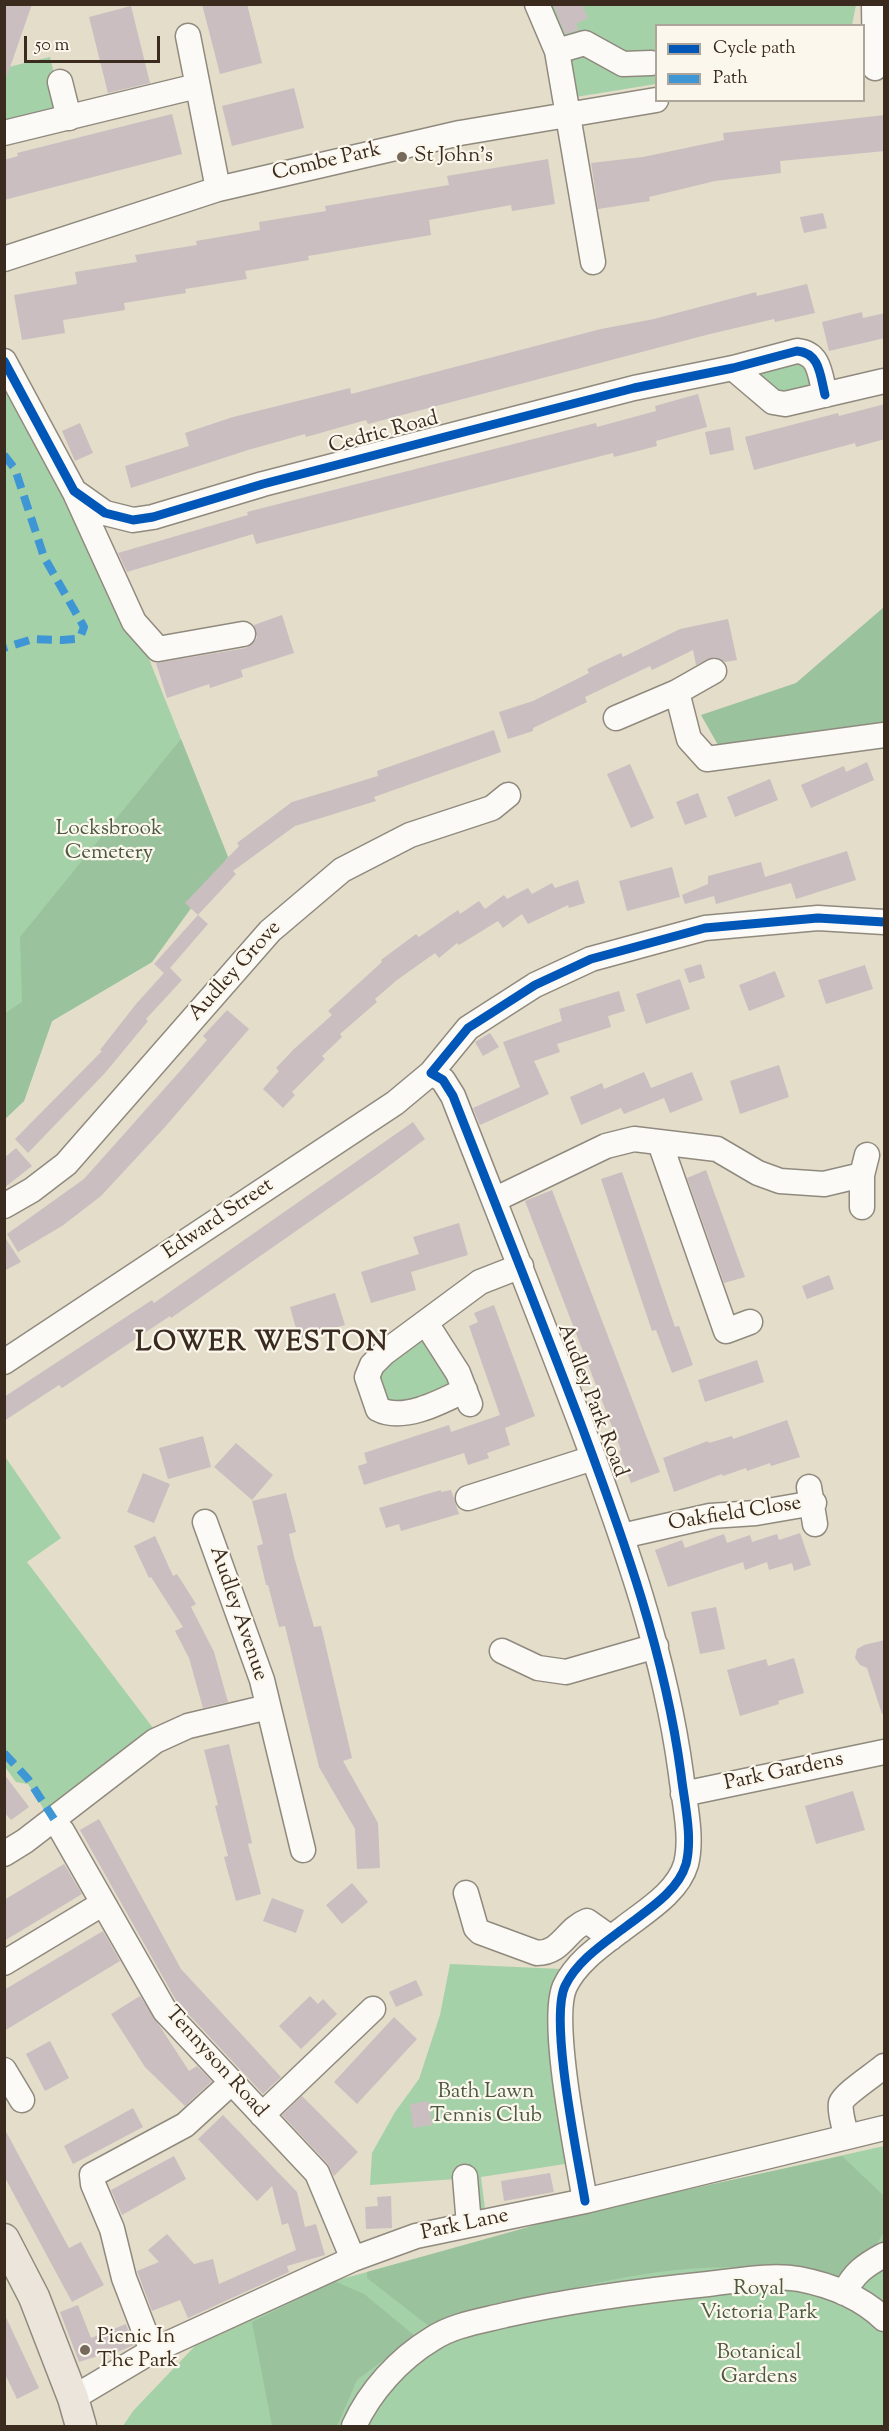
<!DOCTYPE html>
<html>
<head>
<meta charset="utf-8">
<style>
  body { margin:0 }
  #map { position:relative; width:889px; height:2431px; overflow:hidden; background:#e4ddca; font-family:"Sorts Mill Goudy",serif }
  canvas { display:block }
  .frame { position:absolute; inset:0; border:6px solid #3b2a1e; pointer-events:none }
  .legend { position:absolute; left:655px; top:24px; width:210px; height:78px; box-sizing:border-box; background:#fbf7ec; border:2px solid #aea59a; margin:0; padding:8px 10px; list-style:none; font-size:18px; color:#3b2a1e }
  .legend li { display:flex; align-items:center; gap:12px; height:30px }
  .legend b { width:30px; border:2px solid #aea59a }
  .scale { position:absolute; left:24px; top:36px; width:136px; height:27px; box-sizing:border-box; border:3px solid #3b2a1e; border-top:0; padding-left:8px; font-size:18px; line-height:21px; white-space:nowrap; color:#3b2a1e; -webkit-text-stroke:4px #fbf7ec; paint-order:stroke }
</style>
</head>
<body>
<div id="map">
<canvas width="889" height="2431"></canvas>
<div class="frame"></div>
<ul class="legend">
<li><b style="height:8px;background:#0057b8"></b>Cycle path</li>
<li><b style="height:8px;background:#3e96d5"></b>Path</li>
</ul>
<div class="scale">50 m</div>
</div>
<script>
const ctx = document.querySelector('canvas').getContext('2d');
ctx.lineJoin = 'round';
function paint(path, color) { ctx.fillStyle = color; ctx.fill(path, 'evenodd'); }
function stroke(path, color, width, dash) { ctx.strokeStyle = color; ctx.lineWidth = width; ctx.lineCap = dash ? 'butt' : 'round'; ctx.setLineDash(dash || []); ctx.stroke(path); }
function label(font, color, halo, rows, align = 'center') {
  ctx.font = font + ' "Sorts Mill Goudy",serif'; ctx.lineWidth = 4.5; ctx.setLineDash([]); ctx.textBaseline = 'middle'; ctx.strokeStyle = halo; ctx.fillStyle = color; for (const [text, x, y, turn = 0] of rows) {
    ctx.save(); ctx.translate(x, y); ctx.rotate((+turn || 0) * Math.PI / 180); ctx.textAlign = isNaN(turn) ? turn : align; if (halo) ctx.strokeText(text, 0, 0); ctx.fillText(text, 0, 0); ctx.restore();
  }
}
paint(new Path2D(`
  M547 5H856L852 25 656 26V84L576 97Z
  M50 57 64 113 5 128 4 68Z
  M799 356 816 385 783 396 753 376 760 365Z
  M4 384 66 495 149 659 228 857 152 962 52 1021 24 1101 5 1119Z
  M418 1341 425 1342 451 1382 447 1387 399 1406C382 1403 381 1389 378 1374L383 1367Z
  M4 1455 61 1538 27 1562 153 1728 45 1811 28 1784 16 1782 5 1767Z
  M450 1964 561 1969 549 2000 548 2041 565 2164 481 2177 485 2209 459 2213 456 2179 370 2185 372 2153 395 2112 419 2079 440 2015Z
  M884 2146V2426H123L133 2411 195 2346 334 2281 577 2215Z`), '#a5d1a8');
paint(new Path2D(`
  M884 607V723L718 745 701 715 796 683Z
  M181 739 228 857 152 962 52 1021 24 1101 5 1119V1013L22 1002 20 937Z
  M842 2156 884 2196V2232L877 2243 837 2281C703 2243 559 2291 430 2327L367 2278V2272L575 2214Z
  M334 2281 364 2294 415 2336 357 2380 337 2426H272L252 2322Z`), '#9ac29d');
paint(new Path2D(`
  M4 4H32L7 76H4Z
  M202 4H247L262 63 220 74Z
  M553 4H582L588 18 576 24 579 30 565 34Z
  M131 6 150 83 108 93 89 17Z
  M294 88 304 128 232 146 222 106Z
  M172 114 182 154 4 200V160L18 156 17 153Z
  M885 115V151L780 161 781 173 715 181 649 197 650 201 598 209 591 163 643 157 724 140 723 133Z
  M548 159 555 204 512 211 511 205 429 220 431 235 308 256 309 260 245 271 247 279 185 289 186 293 124 303 125 310 63 320 65 333 22 340 14 295 77 284 75 272 137 262 135 255 197 245 196 241 260 230 259 222 326 211 325 206 449 185 447 176Z
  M823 213 827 228 804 233 800 217Z
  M807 284 815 313 775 322 774 319 710 334 368 424 366 420 306 437 305 434 248 450 131 488 125 466 189 446 185 433 233 417 350 388 351 394 601 329 654 319 756 292 757 296Z
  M862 312 863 318 885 313V338L829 351 822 322Z
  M698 394 707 427 656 441 657 446 614 457 613 453 256 544 253 534 127 572 118 553 248 515 247 512 596 423 597 427 656 411 655 406Z
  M885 404V439L856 447 855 443 754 470 745 437 838 413 839 416Z
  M80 423 93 453 75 461 62 431Z
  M730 427 734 450 710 455 705 432Z
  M282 615 294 653 241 670 243 677 210 688 209 684 167 698 156 663 246 648 257 638 254 625Z
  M728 619 737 660 725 662 714 657 696 665 693 650 652 670 650 666 585 697 587 702 533 728V731L508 739 499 712 533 701 589 673 587 669 621 653 623 657 680 629Z
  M494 730 501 752 374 797 376 801 295 826 233 871 236 874 198 915 185 903 239 846 237 843 292 802 378 776 377 771Z
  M867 762 874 780 811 808 801 785 844 766 846 772Z
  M630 764 654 818 631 828 607 774Z
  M770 779 778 800 735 817 727 797Z
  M698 793 707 817 685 825 676 802Z
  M847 851 856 880 796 899 791 883 716 904 714 896 685 904 682 895 708 884V876L761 862 765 877Z
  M672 867 680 897 627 911 619 881Z
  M578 880 585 903 569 908 568 905 528 924 522 914 503 928 498 921 459 945 457 943 439 958 435 953 397 980 375 999 377 1002 340 1034 342 1037 322 1056 325 1059 292 1092 295 1095 283 1108 263 1089 279 1071 276 1068 294 1049 332 1015 328 1011 382 962 381 960 416 934 419 937 458 910 460 914 479 901 485 909 504 895 507 899 528 888 532 894 552 883 555 888Z
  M198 915 208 924 170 968 182 980 146 1019 148 1021 105 1073 28 1153 15 1139 102 1051 100 1050 136 1004 164 973 154 964Z
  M701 964 705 978 689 983 684 969Z
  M865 965 873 989 826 1004 818 980Z
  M775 971 785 997 749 1011 739 985Z
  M680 979 690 1009 646 1024 636 994Z
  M619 991 625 1011 608 1016 611 1027 557 1044 560 1052 534 1061 549 1094 480 1125 473 1108 520 1087 503 1042 562 1021 559 1009Z
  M227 1010 249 1029 165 1127 101 1196 62 1226 18 1252 7 1234 84 1179 181 1070 207 1040 203 1036Z
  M490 1033 499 1047 483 1056 475 1042Z
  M779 1065 789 1097 740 1114 730 1081Z
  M644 1072 651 1088 692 1072 703 1100 670 1113 664 1098 624 1114 621 1108 581 1125 570 1097 602 1083 604 1089Z
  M413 1122 425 1139 378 1174 171 1318 170 1316 62 1388 59 1385 4 1421V1397L152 1300 154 1303Z
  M16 1148 32 1166 4 1188V1158Z
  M706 1170 745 1277 724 1283 687 1178Z
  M622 1172 675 1327 679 1326 693 1365 672 1373 656 1330 652 1331 601 1179Z
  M552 1190 660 1472 631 1483 619 1451 621 1450 525 1201Z
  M459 1223 468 1255 411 1272 416 1290 371 1303 361 1272 419 1254 413 1237Z
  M4 1236 21 1262 4 1271Z
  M829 1275 834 1289 807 1299 802 1286Z
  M335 1293 345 1325 299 1339 290 1307Z
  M494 1305 535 1416 505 1428 510 1445 487 1453 489 1458 468 1465 464 1453 364 1485 358 1466 367 1463 364 1453 449 1425 451 1432 500 1415 469 1326 478 1322 474 1313Z
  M757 1360 764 1382 705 1402 698 1380Z
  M787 1420 800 1457 771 1466 770 1463 747 1471 746 1468 723 1476 722 1474 674 1492 663 1458 708 1441 709 1443 732 1436 733 1439Z
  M203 1436 211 1467 168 1479 159 1448Z
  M236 1443 273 1475 252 1500 214 1467Z
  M143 1473 170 1484 154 1523 127 1512Z
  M441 1490V1492L451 1490 459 1514 401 1531 399 1524 386 1528 379 1508Z
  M286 1493 296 1532 289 1534 294 1557 314 1627 321 1626 352 1758 343 1761 378 1823 380 1868 357 1869 355 1829 319 1767 285 1626 279 1627 268 1585H266L257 1546 263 1544 252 1501Z
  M800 1533 811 1565 794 1571 792 1563 769 1570 767 1562 745 1570 743 1562 668 1587 655 1550 682 1540 685 1548 724 1534 727 1543 750 1535 752 1542 777 1534 779 1540Z
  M155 1536 173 1576 177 1574 196 1604 191 1607 214 1652 228 1702 203 1708 189 1658 175 1631 183 1627 151 1577 149 1578 134 1546Z
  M716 1607 725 1649 700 1654 691 1612Z
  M885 1640V1713L882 1714 867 1668 860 1665 855 1658 857 1649 864 1645Z
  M794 1658 804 1693 778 1701 779 1704 740 1716 727 1670 766 1659 768 1666Z
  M229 1744 252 1843 248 1844 261 1894 236 1901 224 1857 228 1856 215 1806 218 1805 204 1750Z
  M4 1774 29 1807 11 1820 4 1812Z
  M853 1791 865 1830 816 1844 805 1806Z
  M99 1819 181 1969 281 2077 263 2094 177 2002 80 1830Z
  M64 1864 82 1894 4 1941V1900Z
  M352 1883 368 1902 342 1924 326 1905Z
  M272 1898 304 1910 296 1933 263 1921Z
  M103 1931 120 1961 4 2031V1990Z
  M416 1980 423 1995 396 2007 389 1992Z
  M140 1996 189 2071 197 2066 212 2081 185 2106 145 2067 111 2014Z
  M310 1996 318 2004 323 1999 337 2014 301 2049 279 2026Z
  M394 2017 417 2039 357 2104 334 2082Z
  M50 2041 69 2078 45 2091 26 2054Z
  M302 2096 358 2152 334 2176 327 2163 282 2115Z
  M429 2101 432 2125 413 2128 410 2104Z
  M133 2108 143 2127 73 2164 64 2146Z
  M223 2115 297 2192 305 2227 316 2224 325 2255 287 2266 289 2272 188 2318 180 2300 152 2311 137 2271 159 2262 148 2250 167 2234 194 2264 213 2259 219 2284 296 2250 288 2223 282 2225 272 2186 257 2201 198 2139Z
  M4 2128 69 2248 81 2242 104 2285 72 2302 4 2176Z
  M174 2156 186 2179 122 2215 111 2190Z
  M550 2173 554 2192 504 2201 501 2181Z
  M391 2196 392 2228 366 2229 365 2207 378 2206 377 2197Z
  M78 2305 91 2338 126 2324 134 2345 103 2358 101 2355 79 2362 60 2312Z
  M4 2313 39 2388 17 2399 4 2372Z`), '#cabec0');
const minor = new Path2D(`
  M537 4 557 51 593 262
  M874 4 875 68
  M188 36 218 189
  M557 51 585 43 623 64 651 63
  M60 82 69 118
  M4 133 197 86
  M4 259 218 189 460 133 656 100
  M4 361 74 491 105 513 133 520 153 517 263 484 634 388 733 368 797 351C820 353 820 375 825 395
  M733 368 773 402 785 404 884 381
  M75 493 134 622 158 649 243 634
  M677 692 689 739 707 759 884 735
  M616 718 677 692 714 671
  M660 1143 726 1331 750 1322
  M494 1200 606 1146 634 1139 717 1149 758 1173 780 1181 824 1184 862 1175
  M4 1206 32 1190 66 1164 270 931 342 870 410 835 492 808 508 795
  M862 1207V1175L867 1155
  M426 1323 458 1373 470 1404
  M4 1362 395 1103 431 1073
  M465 1390C441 1402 403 1422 378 1409L367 1377 372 1365 384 1353 480 1282 521 1266
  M809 1487 815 1524
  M468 1498 593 1458
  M205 1522 262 1680 303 1850
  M622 1536 710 1516 756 1513 814 1503
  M502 1651 538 1668 566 1672 656 1646
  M683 1794 884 1752
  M62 1831 165 2011 317 2173 353 2259
  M4 1854 25 1841 155 1741 188 1726 268 1707
  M466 1893 476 1928 480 1932 537 1953C562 1953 566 1929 587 1921L611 1938
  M4 1963 102 1904
  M4 2070 22 2100
  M262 2115 373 2009
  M846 2137C845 2127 839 2112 841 2103 844 2094 875 2074 884 2066
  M465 2177 469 2225
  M585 2201C578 2158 549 2020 565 1986 577 1961 603 1944 624 1928 646 1911 678 1892 686 1864 693 1837 684 1801 681 1774 665 1654 624 1540 582 1427 540 1316 496 1206 453 1096L443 1080 431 1073 468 1028 535 985 591 959 705 928 818 918 884 922
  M844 2293C854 2273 865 2265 884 2255
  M152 2351 124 2278 112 2229 93 2184 92 2175 185 2125 231 2083
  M73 2398 152 2351 353 2259 416 2236 585 2201 884 2128
  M354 2426C370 2391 399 2359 432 2339 453 2325 481 2321 505 2315 572 2300 639 2291 708 2284 737 2281 770 2274 799 2279 830 2285 862 2298 884 2319`);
const major = new Path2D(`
  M4 2239 34 2297 73 2398 81 2426`);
stroke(minor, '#908a7e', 27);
stroke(major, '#908a7e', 33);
stroke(minor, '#fbfaf7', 24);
stroke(major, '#ece5db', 30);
stroke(new Path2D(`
  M4 455 15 469 44 557 84 627 81 635 75 639 62 640 33 639 4 648
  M4 1753 28 1779 54 1819`), '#3e96d5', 8, [15, 8]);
stroke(new Path2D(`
  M4 361 74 491 105 513 133 520 153 517 263 484 634 388 733 368 797 351C820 353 820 375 825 395
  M585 2201C578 2158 549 2020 565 1986 577 1961 603 1944 624 1928 646 1911 678 1892 686 1864 693 1837 684 1801 681 1774 665 1654 624 1540 582 1427 540 1316 496 1206 453 1096L443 1080 431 1073 468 1028 535 985 591 959 705 928 818 918 884 922`), '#0057b8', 9);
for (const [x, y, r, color] of [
  [402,157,6,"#76695a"],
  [85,2350,6,"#76695a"]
]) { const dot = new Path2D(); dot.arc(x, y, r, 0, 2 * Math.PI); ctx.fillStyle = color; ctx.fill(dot); stroke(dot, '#fbf7ec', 2); }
label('21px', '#3b2a1e', '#fbf7ec', [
  ["St John's",414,157],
  ["Picnic In",97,2338],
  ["The Park",97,2362]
], 'left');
label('21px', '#3b2a1e', '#fbf7ec', [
  ["Combe Park",327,163,-13],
  ["Cedric Road",384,434,-15],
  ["Audley Grove",236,972,-48],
  ["Edward Street",219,1220,-34],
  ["Audley Park Road",591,1401,69],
  ["Oakfield Close",735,1515,-9],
  ["Audley Avenue",237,1614,71],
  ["Park Gardens",784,1773,-12],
  ["Tennyson Road",215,2063,48],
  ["Park Lane",465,2226,-12]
]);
label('21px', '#4c593f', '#fbf7ec', [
  ["Locksbrook",109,830],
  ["Cemetery",109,854],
  ["Bath Lawn",486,2093],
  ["Tennis Club",486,2117],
  ["Royal",759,2290],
  ["Victoria Park",759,2314],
  ["Botanical",759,2354],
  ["Gardens",759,2378]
]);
ctx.letterSpacing = '1.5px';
label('bold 27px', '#3b2a1e', '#fbf7ec', [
  ["LOWER WESTON",262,1345]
]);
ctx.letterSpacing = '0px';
</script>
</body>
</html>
